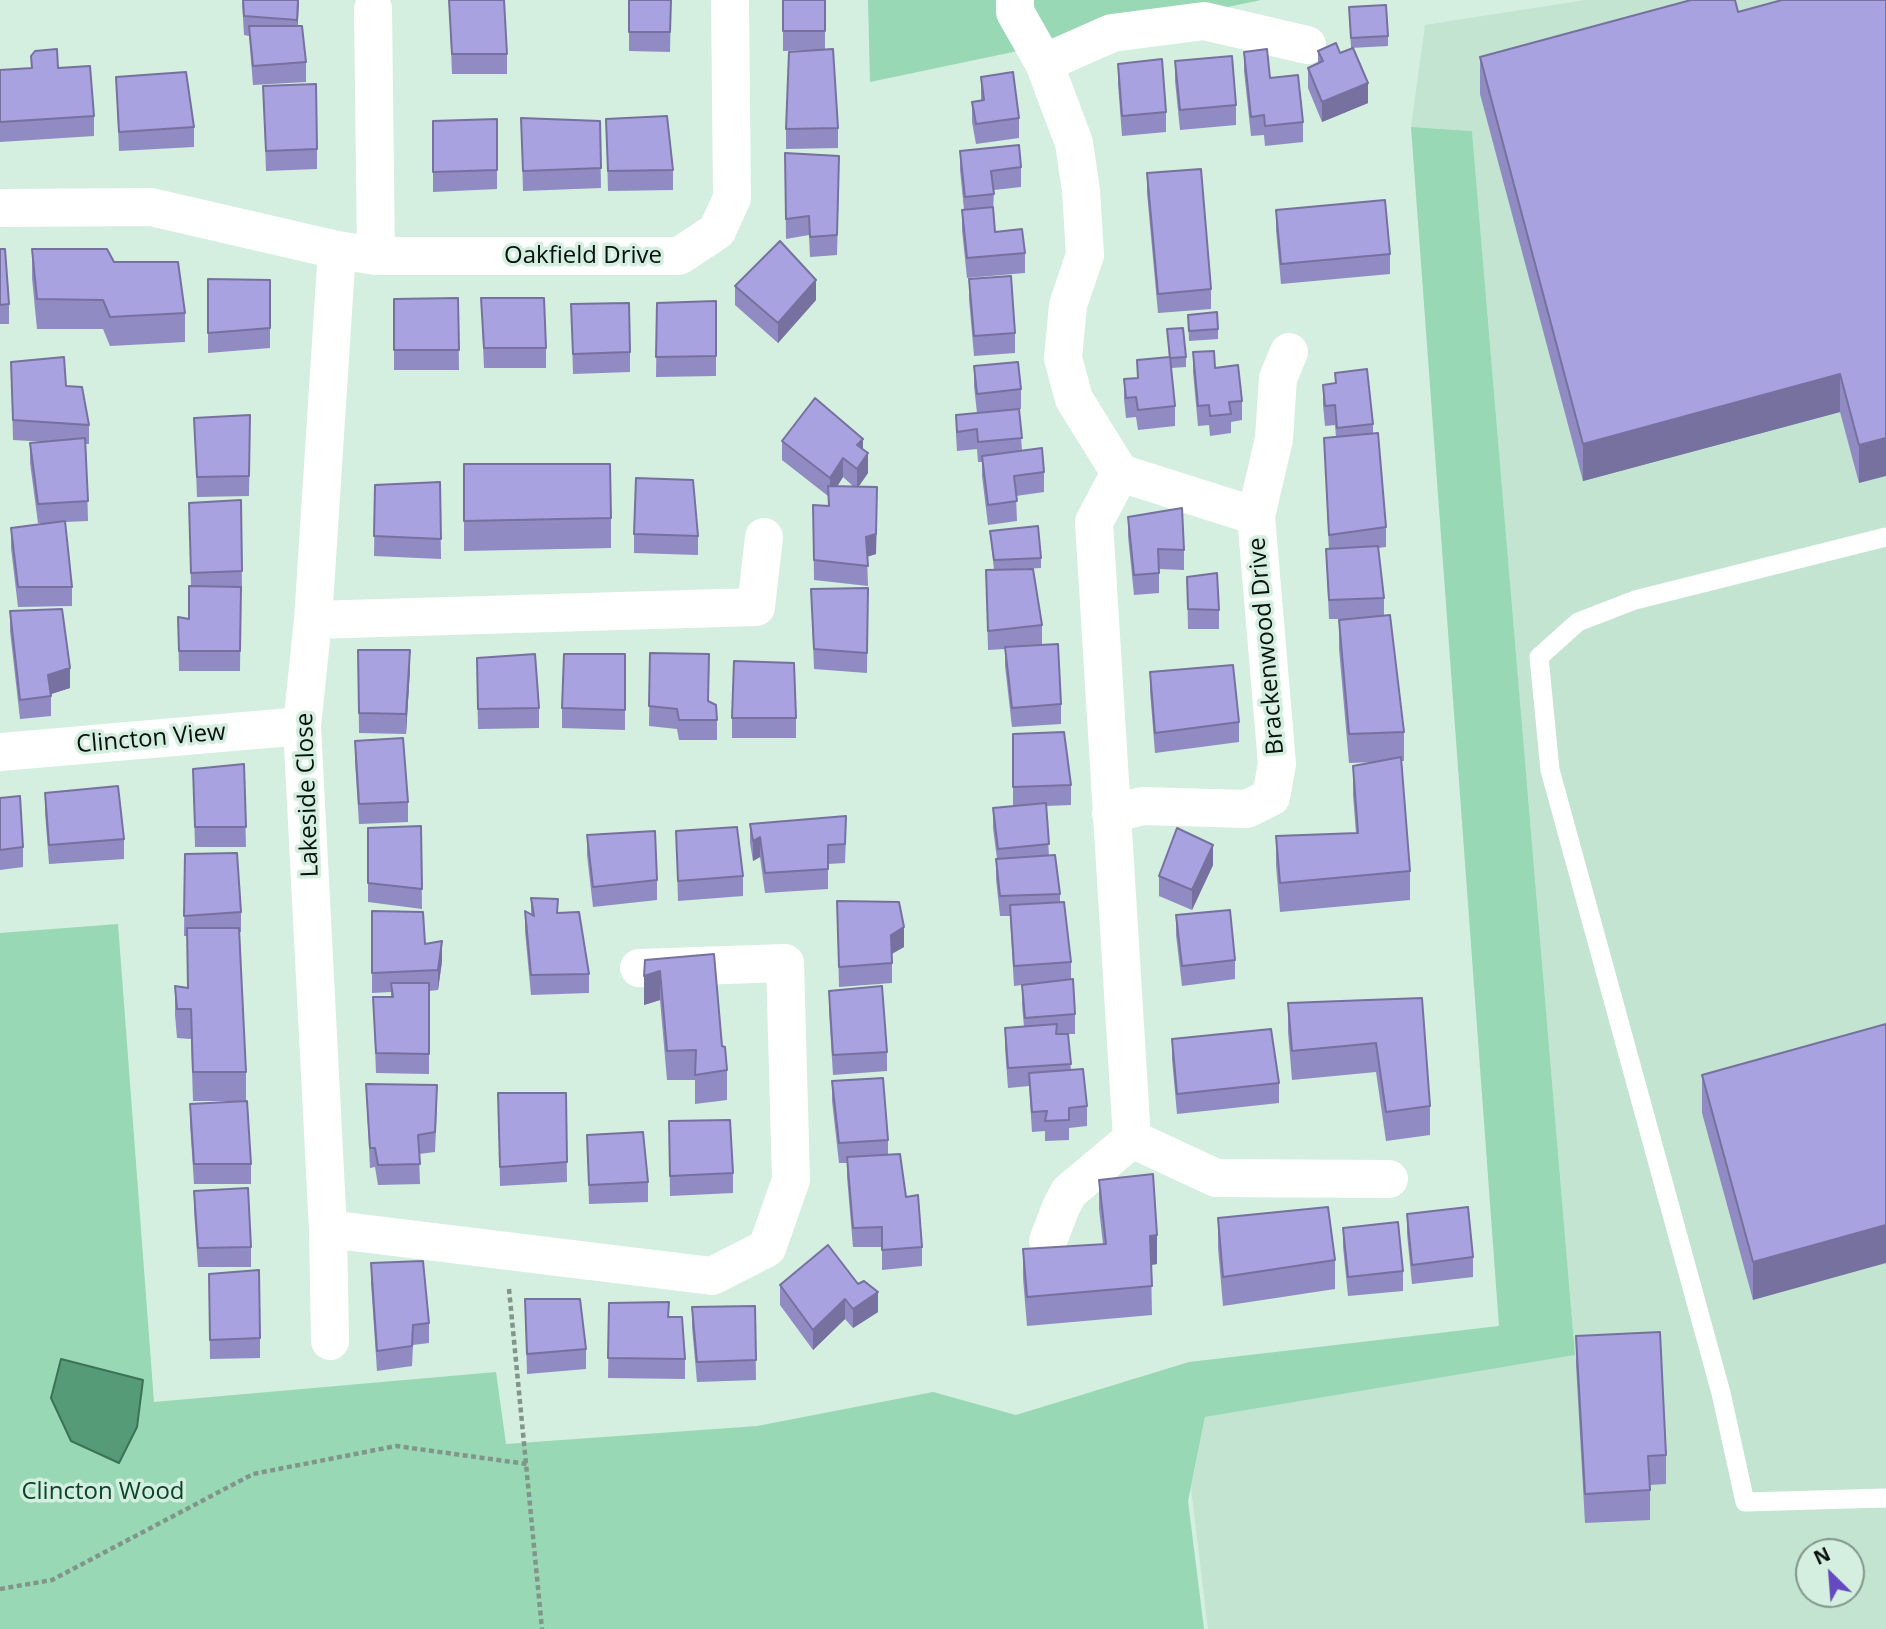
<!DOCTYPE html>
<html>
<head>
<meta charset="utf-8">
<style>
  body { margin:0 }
  #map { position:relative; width:1886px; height:1629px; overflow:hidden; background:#d4eedf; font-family:"Open Sans",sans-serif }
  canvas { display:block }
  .north { position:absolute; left:1795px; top:1538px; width:70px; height:70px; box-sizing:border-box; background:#d4eedf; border:2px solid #82968b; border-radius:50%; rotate:335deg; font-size:19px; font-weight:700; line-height:28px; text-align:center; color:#08110c }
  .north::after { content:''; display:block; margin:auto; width:24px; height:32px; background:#6449c1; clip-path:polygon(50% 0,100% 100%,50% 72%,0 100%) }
</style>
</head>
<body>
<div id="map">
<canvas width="1886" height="1629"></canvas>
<div class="north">N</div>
</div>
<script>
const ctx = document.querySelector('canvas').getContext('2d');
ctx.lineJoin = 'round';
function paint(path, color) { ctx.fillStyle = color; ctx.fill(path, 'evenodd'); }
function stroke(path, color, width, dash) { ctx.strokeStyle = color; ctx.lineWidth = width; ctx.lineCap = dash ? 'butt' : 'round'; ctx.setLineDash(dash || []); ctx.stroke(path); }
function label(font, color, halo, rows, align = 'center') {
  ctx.font = font + ' "Open Sans",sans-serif'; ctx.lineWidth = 7; ctx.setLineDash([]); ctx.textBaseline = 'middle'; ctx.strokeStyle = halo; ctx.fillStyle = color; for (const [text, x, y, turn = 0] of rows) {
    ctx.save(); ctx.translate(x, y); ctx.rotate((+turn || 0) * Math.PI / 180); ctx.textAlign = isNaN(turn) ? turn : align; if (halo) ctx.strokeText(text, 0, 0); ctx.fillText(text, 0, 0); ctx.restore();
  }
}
paint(new Path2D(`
  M1585 0H1886V1629H1208L1191 1488 1205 1417 1575 1355 1472 131 1411 127 1425 25ZM1809 1552H1851V1594H1809Z`), '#c3e4d0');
paint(new Path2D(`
  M868 0H1261L870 82Z
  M1411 127 1472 131 1575 1355 1205 1417 1188 1501 1204 1629H0V933L118 924 154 1402 496 1372 506 1444 757 1426 933 1392 1016 1415 1189 1362 1499 1326Z`), '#98d8b5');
const water = new Path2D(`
  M61 1359 143 1380 137 1427 119 1463 71 1441 51 1398Z`);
paint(water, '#559b77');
stroke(water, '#3e7257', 2);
stroke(new Path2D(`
  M509 1289 542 1629
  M0 1589 52 1580 253 1474 396 1446 527 1464`), '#82958a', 4.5, [5, 3.5]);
stroke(new Path2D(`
  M1886 537 1635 600 1578 622 1539 657 1550 770 1721 1393 1745 1502 1886 1498`), '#fff', 19);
stroke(new Path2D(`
  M1015 0V12L1044 63 1074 143 1081 190 1085 255 1068 305 1063 358 1074 399 1120 473 1256 516 1277 764 1271 797 1247 809 1143 806 1111 814
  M373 9 376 256
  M1044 63 1112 33 1204 21 1307 45
  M0 208 151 207 337 250 376 256H679L717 231 732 198 730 0
  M1120 473 1094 522 1132 1139
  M1256 516 1274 439 1278 378 1289 352
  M313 620 756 607 764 537
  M0 752 302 726
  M1132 1139 1216 1178 1389 1179
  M328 1229 712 1276 767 1248 791 1180 785 963 639 968
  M1048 1241 1061 1207 1069 1192 1132 1139
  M330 1341 328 1229 302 726 313 620 337 250`), '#fff', 38);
paint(new Path2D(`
  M242 0H299L297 26 306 62V82L253 85 249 36 244 35Z
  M449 0 507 54V74H452Z
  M629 0H671L670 52 629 51Z
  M783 0H825V50L838 128V148L786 149V129L815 50 783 51Z
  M1886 0 1859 483 1840 412 1583 481 1480 94V57L1738 12Z
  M1349 7 1388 36V46L1351 48Z
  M1318 51 1340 53 1368 103 1322 122 1308 88V68L1318 63Z
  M1244 52 1270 78 1303 122V142L1265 146 1264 135 1251 136 1244 71Z
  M31 56 94 116V136L0 142V70L31 68Z
  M1175 61 1236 105V125L1180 130 1175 81Z
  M1118 64 1166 112V132L1122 136 1118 84Z
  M116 77 194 127V147L119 151Z
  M981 77 1019 118V138L976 144 972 122V102L981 101Z
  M263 86 317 149V169L266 171Z
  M521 118 600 121 601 188 523 191Z
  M497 119V189L433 192V121Z
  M606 119 673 170V190L608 191Z
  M960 151 1021 167V187L994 190 993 214 995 232 1025 253V273L967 278 962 230V210H964L960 170Z
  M785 153 839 176 837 255 810 257 809 235 786 239Z
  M1147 173 1211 289V309L1158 313 1147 193Z
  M1276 210 1390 254V274L1281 284 1276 230Z
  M0 249 9 304V324H0Z
  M32 249 114 262 185 313V342L110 346 103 329H37L32 278Z
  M208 279 270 280V348L208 353Z
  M969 279 1015 333V353L974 356 969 299Z
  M735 286 816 300 778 343 735 305Z
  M458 298 459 370H394V299Z
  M481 298 546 348V368H484Z
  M716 301V376L656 377 657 303Z
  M571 304 630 352V372L573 374Z
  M1188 315 1218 329V339L1189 341Z
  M1167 329 1186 357V367L1171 368 1175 406V426L1138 430 1136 417 1126 418 1124 399V379L1137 378V360L1169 357Z
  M1193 352 1215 368 1242 401V420L1231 422V433L1210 436 1209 425 1198 426 1193 372Z
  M11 362 66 386 89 425V444H86L88 521 65 522 72 587V606L18 607 11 548V528L50 523H38L30 463V443L48 442 13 440Z
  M974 366 1021 389V409H1019L1022 451 1044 472V492L1016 496 1017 521 988 525 982 476V462H978L977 449 957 451 956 435V415L977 413 974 386Z
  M1335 373 1373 424V433L1386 527V547L1378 548 1384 598V616L1404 732V761H1401L1410 871V900L1280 912 1276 865V836L1356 833 1353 795V766L1375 762 1349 763 1339 649V620L1351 619H1329L1326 549H1329L1324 438 1336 437 1335 425 1325 426 1323 405V385L1335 383Z
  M250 415 249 496 197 497 194 418Z
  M782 441 863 449 868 473 858 487 877 507 876 554 867 557 868 586 814 580 813 505 828 506V496L782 460ZM843 477 854 487 837 486Z
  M464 464 611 518V548L464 551Z
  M440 482 441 559 374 556 375 485Z
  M241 500 242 591H241L240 671H179L178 617 189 619 191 586 189 503Z
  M1128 517 1184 550V570L1159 569V593L1134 595 1128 536Z
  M990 531 1041 558V568L999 570 1042 625V645L1061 704V724L1012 727 1005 666V649L988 650 986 570H994Z
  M634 534 698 536V555L634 553Z
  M1187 577 1219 610V629H1188Z
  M868 588 867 673 814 669 811 589Z
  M10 611 70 688 51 694V716L20 719 10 631Z
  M358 650 410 669 406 734 359 733Z
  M650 653 708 702 717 720V740H679L677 729 649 726Z
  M625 654V730L562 728V708Z
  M1150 672 1239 722V742L1155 753 1150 691Z
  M477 678 539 708V728L478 729Z
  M732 718H796V738H732Z
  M1013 734 1071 785V805L1046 806 1049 856 1060 894V902L1071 962V979L1075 1014V1034H1068L1071 1070 1087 1106V1126L1069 1128V1140L1045 1141V1131L1032 1132 1029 1086 1008 1088 1005 1048V1028L1024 1027 1022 1005V985L1014 986 1010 916H1000L996 879V859H997L993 828V808L1013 806Z
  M355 741 408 802V822L359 824 355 761Z
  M244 764 246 847H195L193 769Z
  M45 793 124 839V859L49 864 45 813Z
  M0 798 23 847V867L0 870Z
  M750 824 846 836 845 863 828 864V889L765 893 760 857 753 861 750 843Z
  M421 826 422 909 368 902V828Z
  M676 831 743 876V896L678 901Z
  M587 835 657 880V900L593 907 587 855Z
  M185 854 241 912V932H239L246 1072V1101H193L191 1039 177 1038 175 1015V986L188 988 187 936H184Z
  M1213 865 1192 910 1159 896V876Z
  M531 898 558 913 589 974V993L531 995 525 931V911L531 915Z
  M837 901 904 947 892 954V983L839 987Z
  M372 911 425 944 442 961 438 990 429 991V1074L376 1073 373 997H391V992L372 993Z
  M1176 915 1235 960V979L1182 986 1176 935Z
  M714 954 722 1046 727 1070V1100L695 1104V1080H667L660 1000 644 1005V976Z
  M829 991 887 1052V1071L833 1075 829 1011Z
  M1422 998 1430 1106V1135L1386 1141 1376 1072 1292 1080 1288 1032V1003Z
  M1886 1024 1753 1300 1702 1113V1075Z
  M1172 1039 1279 1083V1103L1177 1114 1172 1059Z
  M832 1081 888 1140V1154L906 1197 922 1247V1266L882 1270V1247H853L847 1177V1163H839L832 1101Z
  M366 1084 437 1104 435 1152 419 1154 420 1184 378 1185 375 1167 370 1168Z
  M498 1093H566L567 1182 500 1186Z
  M190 1104 251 1164V1184H194L190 1124Z
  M669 1121 733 1173V1193L670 1196Z
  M587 1135 648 1182V1202L589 1204Z
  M1099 1180 1157 1264 1151 1265 1152 1315 1027 1326 1023 1278V1249L1103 1244 1099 1209Z
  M194 1191 251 1247V1267H198L194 1211Z
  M1407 1214 1473 1257V1277L1412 1284 1407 1234Z
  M1218 1218 1335 1260V1289L1223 1306 1218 1248Z
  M1343 1228 1403 1271V1291L1348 1296 1343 1247Z
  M828 1245 878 1312 853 1328 845 1319 813 1350 780 1305V1285Z
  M371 1263 429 1323V1343L413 1345 412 1366 377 1371 371 1283Z
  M209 1274 260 1338V1358L210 1359Z
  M525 1299 586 1349V1369L527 1374Z
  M609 1303 669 1317 685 1359V1379L608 1378Z
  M755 1306 756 1380 697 1382 692 1327V1307Z
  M1576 1336 1666 1455V1484L1650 1485V1520L1585 1523 1576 1365Z`), '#908bc2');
paint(new Path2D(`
  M298 0H299L297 40V20Z
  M1368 83V103L1322 122V102Z
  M816 280V300L778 343V323Z
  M1840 374V412L1583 481V444Z
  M1886 438V476L1859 483V445Z
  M863 439V459L857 445Z
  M868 453V473L857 489V469Z
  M843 458V477L830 498V478Z
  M877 487 876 554 866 557V537Z
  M410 650V669L406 734V714Z
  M70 668V688L48 695V675Z
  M760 837V857L753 861V841Z
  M1213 845V865L1192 910V890Z
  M904 927V947L891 954V935Z
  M442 941V961L438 990V970Z
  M660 971V1000L644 1005V976Z
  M1886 1225V1263L1753 1300V1262Z
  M1157 1235V1264L1150 1265V1236Z
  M878 1292V1312L853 1328V1309Z
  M845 1299V1319L813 1350V1330Z`), '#76719e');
const building = new Path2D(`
  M243 0H298L297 20 244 16Z
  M449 0H504L507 54H452Z
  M629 0H671L670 32H629Z
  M783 0H825V31H783Z
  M1691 0H1735L1738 12 1782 0H1886V438L1859 445 1840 374 1583 444 1480 57Z
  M1386 5 1388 36 1351 38 1349 7Z
  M249 26H302L306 62 253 66Z
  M1336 43 1340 53 1353 48 1368 83 1322 102 1308 68 1323 61 1318 51Z
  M57 49 58 68 90 66 94 116 0 122V70L32 68 31 56 35 51Z
  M833 49 838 128 786 129 789 52Z
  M1267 49 1270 78 1298 75 1303 122 1265 126 1264 115 1251 117 1244 52Z
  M1232 56 1236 105 1180 110 1175 61Z
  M1162 59 1166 112 1122 116 1118 64Z
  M186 72 194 127 119 132 116 77Z
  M1013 72 1019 118 976 124 972 102 984 100 981 77Z
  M316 84 317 149 266 151 263 86Z
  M667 116 673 170 608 171 606 119Z
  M521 118 600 121 601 168 523 171Z
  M497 119V170L433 172V121Z
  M1019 145 1021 167 991 171 994 194 965 197 960 151Z
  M785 153 839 156 837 235 810 237 809 216 786 219Z
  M1201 169 1211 289 1158 294 1147 173Z
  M1385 200 1390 254 1281 264 1276 210Z
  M993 207 995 232 1022 229 1025 253 967 258 962 210Z
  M780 241 816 280 778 323 735 286Z
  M0 249H5L9 304 0 305Z
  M32 249H107L114 262H178L185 313 110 317 103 300 37 299Z
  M1011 276 1015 333 974 336 969 279Z
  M208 279 270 280V328L208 333Z
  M458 298 459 350H394V299Z
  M481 298H544L546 348H484Z
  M716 301V356L656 357 657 303Z
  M629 303 630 352 573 354 571 304Z
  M1217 312 1218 329 1189 331 1188 315Z
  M1183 328 1186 357 1170 358 1167 329Z
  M1214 351 1215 368 1238 365 1242 401 1229 402 1231 414 1210 416 1209 405 1198 406 1193 352Z
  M64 357 66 386 82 387 89 425 13 420 11 362Z
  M1170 357 1175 406 1138 410 1136 397 1126 398 1124 379 1138 378 1137 360Z
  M1018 362 1021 389 977 394 974 366Z
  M1367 369 1373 424 1337 428 1335 405 1325 406 1323 385 1336 383 1335 373Z
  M815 398 863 439 857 445 868 453 857 469 843 458 830 478 782 441Z
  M1019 409 1022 438 978 442 977 429 957 432 956 415Z
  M250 415 249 476 197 477 194 418Z
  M1378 433 1386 527 1329 535 1324 438Z
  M85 438 88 501 38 504 30 443Z
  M1042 448 1044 472 1014 476 1017 501 988 505 982 456Z
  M464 464H610L611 518 464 521Z
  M636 478 693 480 698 536 634 534Z
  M440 482 441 539 374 536 375 485Z
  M828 486 877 487 876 534 866 537 868 566 814 560 813 505 829 506Z
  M241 500 242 571 191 573 189 503Z
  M1182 508 1184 550 1158 549 1159 573 1134 575 1128 517Z
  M65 521 72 587H18L11 528Z
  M1038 526 1041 558 994 560 990 531Z
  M1378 546 1384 598 1329 600 1326 549Z
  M1033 569 1042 625 988 631 986 570Z
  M1217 573 1219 610 1188 609 1187 577Z
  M189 586 241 587 240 651H179L178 617 189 619Z
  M868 588 867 653 814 649 811 589Z
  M62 609 70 668 48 675 51 696 20 700 10 611Z
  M1390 615 1404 732 1349 734 1339 620Z
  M1058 644 1061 704 1012 708 1005 647Z
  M358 650H410L406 714 359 713Z
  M650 653 709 654 708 701 716 705 717 720H679L677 709 649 706Z
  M535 654 539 708 478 709 477 658Z
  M564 654H625V710L562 708Z
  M734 661 794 663 796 718H732Z
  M1233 665 1239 722 1155 733 1150 672Z
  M1064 732 1071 785 1013 787V734Z
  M403 738 408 802 359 804 355 741Z
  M1401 757 1410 871 1280 883 1276 836 1358 833 1353 766Z
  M244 764 246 827H195L193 769Z
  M118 786 124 839 49 845 45 793Z
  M20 796 23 847 0 850V798Z
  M1046 803 1049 844 998 849 993 808Z
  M846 816 845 844 828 845V869L765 873 760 837 753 841 750 824Z
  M421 826 422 889 368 883V828Z
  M737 827 743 876 678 881 676 831Z
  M1177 828 1213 845 1192 890 1159 876Z
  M655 831 657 880 593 887 587 835Z
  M237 853 241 912 184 916 185 854Z
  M1055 855 1060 894 1000 896 996 859Z
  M531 898 558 899 557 913 579 912 589 974 531 975 525 911 534 916Z
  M837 901 899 902 904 927 891 935 892 963 839 967Z
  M1064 902 1071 962 1014 966 1010 905Z
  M1230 910 1235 960 1182 966 1176 915Z
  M372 911 423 912 425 944 442 941 438 970 372 973Z
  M187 928H239L246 1072H193L191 1009H177L175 986 188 988Z
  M714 954 722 1046 725 1047 727 1070 695 1075 696 1050 667 1051 660 971 644 976 645 960Z
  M1073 979 1075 1014 1025 1018 1022 985Z
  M391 983H429V1054L376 1053 373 997H393Z
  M882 986 887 1052 833 1055 829 991Z
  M1422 998 1430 1106 1386 1112 1376 1043 1292 1051 1288 1003Z
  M1057 1024 1056 1034H1068L1071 1064 1008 1068 1005 1028Z
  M1886 1024V1225L1753 1262 1702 1075Z
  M1271 1029 1279 1083 1177 1094 1172 1039Z
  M1083 1069 1087 1106 1069 1108V1120L1045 1121 1047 1111 1032 1112 1029 1073Z
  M883 1078 888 1140 839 1143 832 1081Z
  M366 1084 437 1085 435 1132 418 1135 420 1164 378 1165 375 1148H370Z
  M498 1093H566L567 1162 500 1167Z
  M247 1101 251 1164H194L190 1104Z
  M730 1120 733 1173 670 1176 669 1121Z
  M643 1132 648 1182 589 1185 587 1135Z
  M900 1154 906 1197 918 1195 922 1247 882 1250V1227L853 1228 847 1157Z
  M1153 1174 1157 1235 1150 1236 1152 1286 1027 1297 1023 1249 1106 1244 1099 1180Z
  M248 1188 251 1247 198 1248 194 1191Z
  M1328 1207 1335 1260 1223 1277 1218 1218Z
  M1468 1207 1473 1257 1412 1265 1407 1214Z
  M1398 1222 1403 1271 1348 1277 1343 1228Z
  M828 1245 858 1284 864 1281 878 1292 853 1309 845 1299 813 1330 780 1285Z
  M423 1261 429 1323 413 1325 412 1346 377 1351 371 1263Z
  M259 1270 260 1338 210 1340 209 1274Z
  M525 1299H580L586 1349 527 1354Z
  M669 1302 668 1317H682L685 1359 608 1358 609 1303Z
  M755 1306 756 1360 697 1362 692 1307Z
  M1660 1332 1666 1455 1648 1456 1650 1490 1585 1494 1576 1336Z`);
paint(building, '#a8a2e1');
stroke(building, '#76719e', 2);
label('24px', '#08110c', '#d4eedf', [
  ["Oakfield Drive",583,256],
  ["Brackenwood Drive",1267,646,-95],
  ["Clincton View",151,739,-5],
  ["Lakeside Close",308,795,-92]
]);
label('24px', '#09442b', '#d4eedf', [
  ["Clincton Wood",103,1492]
]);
</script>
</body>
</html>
